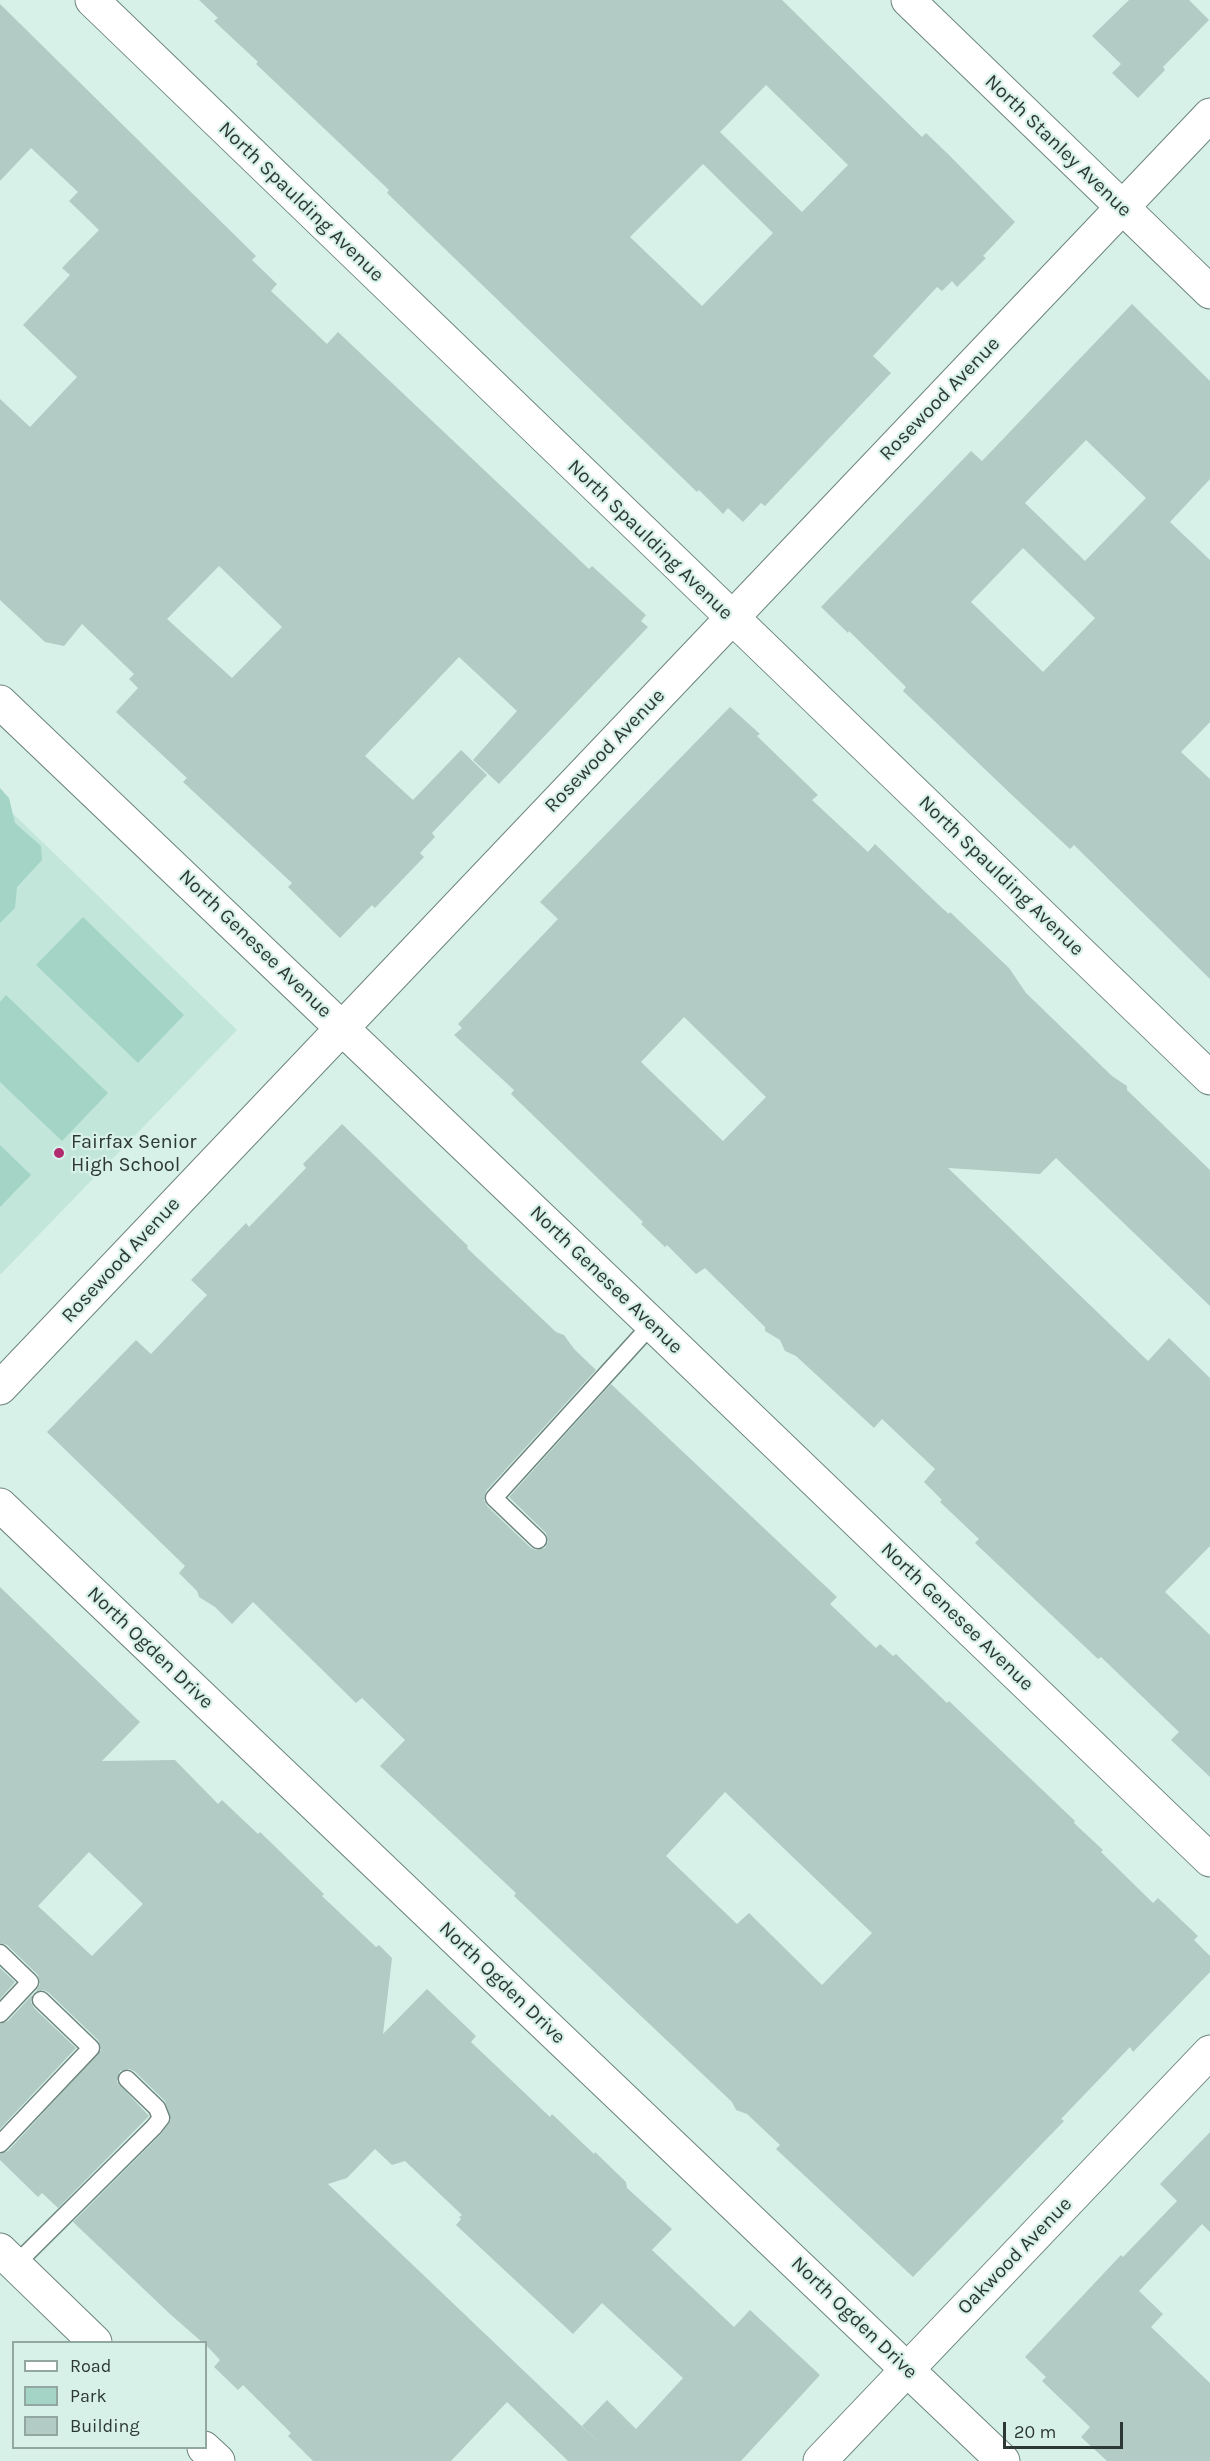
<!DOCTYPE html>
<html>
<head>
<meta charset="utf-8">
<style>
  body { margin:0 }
  #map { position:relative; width:1210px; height:2461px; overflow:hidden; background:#d7f1e9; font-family:Karla,sans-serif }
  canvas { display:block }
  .legend { position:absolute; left:12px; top:2341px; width:195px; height:108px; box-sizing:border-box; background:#d7f1e9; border:2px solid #93a7a1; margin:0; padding:8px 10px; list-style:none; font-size:18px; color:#2d3734 }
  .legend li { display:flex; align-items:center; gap:12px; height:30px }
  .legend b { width:30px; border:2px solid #93a7a1 }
  .scale { position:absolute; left:1003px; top:2422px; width:120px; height:27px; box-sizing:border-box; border:3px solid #2d3734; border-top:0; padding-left:8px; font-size:18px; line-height:21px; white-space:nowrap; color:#2d3734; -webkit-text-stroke:4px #d7f1e9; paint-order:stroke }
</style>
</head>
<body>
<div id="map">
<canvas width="1210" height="2461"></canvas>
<ul class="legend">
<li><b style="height:8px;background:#fff"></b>Road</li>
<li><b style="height:16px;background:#a3d4c6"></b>Park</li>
<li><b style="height:16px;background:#b2cbc4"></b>Building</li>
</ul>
<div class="scale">20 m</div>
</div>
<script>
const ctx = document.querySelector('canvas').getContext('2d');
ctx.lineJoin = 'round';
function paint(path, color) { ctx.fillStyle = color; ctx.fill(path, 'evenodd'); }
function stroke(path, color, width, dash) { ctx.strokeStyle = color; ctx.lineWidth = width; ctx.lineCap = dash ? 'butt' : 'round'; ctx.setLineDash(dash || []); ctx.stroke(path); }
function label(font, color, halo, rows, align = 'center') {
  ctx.font = font + ' Karla,sans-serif'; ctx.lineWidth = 4.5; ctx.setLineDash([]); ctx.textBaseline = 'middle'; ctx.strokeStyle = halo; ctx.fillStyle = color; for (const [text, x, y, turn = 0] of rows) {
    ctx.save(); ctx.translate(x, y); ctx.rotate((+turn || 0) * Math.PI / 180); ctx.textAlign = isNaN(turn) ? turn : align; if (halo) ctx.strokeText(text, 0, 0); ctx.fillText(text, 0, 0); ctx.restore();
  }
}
paint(new Path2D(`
  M0 801 237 1030 0 1275Z`), '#c3e6db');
paint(new Path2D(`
  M0 788 9 798 15 823 41 846 42 860 17 887 15 908 0 923Z
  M83 917 184 1015 138 1063 36 965Z
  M6 995 108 1093 62 1141 0 1082V1002Z
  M0 1145 31 1175 0 1207Z`), '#a3d4c6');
paint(new Path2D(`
  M199 0H782L922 137 926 133 948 154 1015 222 983 256 986 258 957 287 952 281 942 291 937 287 873 356 891 373 765 506 761 503 743 522 728 508 723 514 699 490 697 492 534 335 387 193 389 190 256 64 258 62 214 21 218 18ZM766 85 848 165 802 212 720 132ZM703 164 773 233 702 306 630 237Z
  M1129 0H1189L1209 20 1163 67 1165 70 1138 98 1112 73 1121 64 1092 36Z
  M0 4 256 256 252 260 277 284 271 291 327 344 338 332 589 569 592 566 646 615 641 621 648 627 499 784 473 760 517 711 459 657 365 756 413 800 461 750 487 775 432 833 435 837 420 853 424 857 375 908 372 905 340 938 288 887 292 883 183 782 187 778 116 712 138 688 129 679 134 674 82 624 64 646 45 642 0 600V399L30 427 77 377 23 325 70 275 62 268 99 230 69 201 78 192 31 148 0 181ZM219 566 282 627 232 678 167 619Z
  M1132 304 1210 381V479L1170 522 1210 560V722L1181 752 1210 779V979L1074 845 1070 849 1014 797 903 691 906 687 849 631 848 633 821 607 971 451 982 461ZM1086 440 1146 498 1085 561 1025 503ZM1023 548 1095 618 1043 672 971 602Z
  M730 707 760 734 757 736 818 795 812 800 868 852 875 844 942 908 949 914 950 912 1009 968 1026 993 1112 1076 1127 1086V1090L1210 1170V1306L1056 1158 1040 1174 948 1168 1148 1361 1169 1338 1210 1378V1546L1165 1592 1210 1635V1777L1171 1740 1179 1732 1101 1657 1098 1659 975 1543 979 1539 940 1502 942 1500 924 1482 935 1469 882 1419 874 1428 796 1356 785 1351 780 1340 765 1331V1327L705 1268 696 1274 667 1245 665 1247 641 1224 643 1222 511 1094 514 1090 454 1035 462 1028 458 1024 558 919 540 902ZM684 1017 766 1097 723 1141 641 1062Z
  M342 1124 468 1246 467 1248 556 1332 564 1335 574 1349 596 1370 486 1491 484 1500 487 1506 531 1548 536 1550 545 1548 548 1542 546 1533 509 1497 611 1384 837 1597 830 1604 876 1648 880 1644 893 1656 896 1654 947 1703 949 1701 1075 1821 1074 1823 1103 1850 1101 1852 1153 1903 1158 1898 1198 1936 1194 1940 1210 1956V1972L1133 2052 1130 2047 1061 2119 1064 2121 913 2277 776 2149 780 2145 747 2114 736 2110 732 2102 514 1896 516 1893 380 1766 405 1740 362 1698 356 1703 253 1602 232 1624 215 1607 199 1597 197 1591 179 1573 185 1566 47 1432 136 1340 151 1354 207 1295 191 1280 246 1223 249 1227 306 1168 303 1164ZM725 1792 872 1933 822 1985 749 1913 737 1924 666 1856Z
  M0 1587 140 1722 102 1761 175 1760 218 1804 222 1800 258 1834 260 1832 324 1894 322 1896 376 1947 379 1945 392 1958 383 2034 427 1989 476 2036 471 2042 550 2117 552 2114 594 2154 595 2152 626 2182 627 2188 672 2229 652 2250 734 2327 750 2310 820 2375 741 2461H568L507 2402 451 2461H313L288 2436 291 2433 243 2385 238 2390 214 2367 220 2360 206 2345V2343H203L170 2314 73 2222 161 2134 171 2120 165 2101 134 2071 129 2069 120 2071 117 2082 149 2116 58 2208 42 2193 38 2197 0 2160V2154L8 2151 101 2050 98 2040 48 1992 43 1990 36 1991 40 1984 38 1975 7 1945 0 1943ZM89 1852 143 1904 92 1956 38 1906ZM375 2149 392 2165 405 2161 462 2215 459 2217 461 2219 456 2225 573 2334 602 2303 683 2378 636 2429 607 2400 582 2426 612 2455 328 2184 347 2178Z
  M0 1968 15 1982 0 1999Z
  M32 1995 31 2002 34 2008 76 2048 0 2129V2024L8 2021Z
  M1210 2132V2232L1202 2224 1139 2291 1163 2314 1151 2327 1210 2383V2461H1107L1081 2437 1090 2427 1042 2381 1046 2377 1025 2357 1121 2255 1123 2257 1177 2201 1160 2184Z`), '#b2cbc4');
const service = new Path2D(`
  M538 1540 494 1498 652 1324
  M0 1953 30 1982 0 2014
  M0 2144 91 2048 41 2000
  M15 2265 154 2127 161 2118 157 2108 127 2079`);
const minor = new Path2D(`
  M92 0 1210 1078
  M908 0 1210 292
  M0 702 652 1324 1210 1860
  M0 1388 1210 115
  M0 1505 1003 2461
  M0 2250 95 2342
  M204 2448 218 2461
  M820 2461 1210 2052`);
stroke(service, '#6d857d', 19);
stroke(minor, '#6d857d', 35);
stroke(service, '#fff', 16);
stroke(minor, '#fff', 33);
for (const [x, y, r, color] of [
  [59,1153,6,"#b22b6e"]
]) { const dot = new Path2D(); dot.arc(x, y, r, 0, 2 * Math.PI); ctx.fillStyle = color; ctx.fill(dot); stroke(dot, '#d7f1e9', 2); }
label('20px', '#2d3734', '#d7f1e9', [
  ["North Stanley Avenue",1058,146,44],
  ["North Spaulding Avenue",301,202,44],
  ["Rosewood Avenue",940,399,-46],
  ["North Spaulding Avenue",650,540,44],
  ["Rosewood Avenue",605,751,-46],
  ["North Spaulding Avenue",1001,876,44],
  ["North Genesee Avenue",255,944,44],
  ["Rosewood Avenue",121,1260,-47],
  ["North Genesee Avenue",606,1280,44],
  ["North Genesee Avenue",957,1617,44],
  ["North Ogden Drive",150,1648,44],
  ["North Ogden Drive",502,1983,44],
  ["Oakwood Avenue",1015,2256,-46],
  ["North Ogden Drive",854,2318,44]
]);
label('20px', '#2d3734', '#d7f1e9', [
  ["Fairfax Senior",71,1142],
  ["High School",71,1165]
], 'left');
</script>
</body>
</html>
